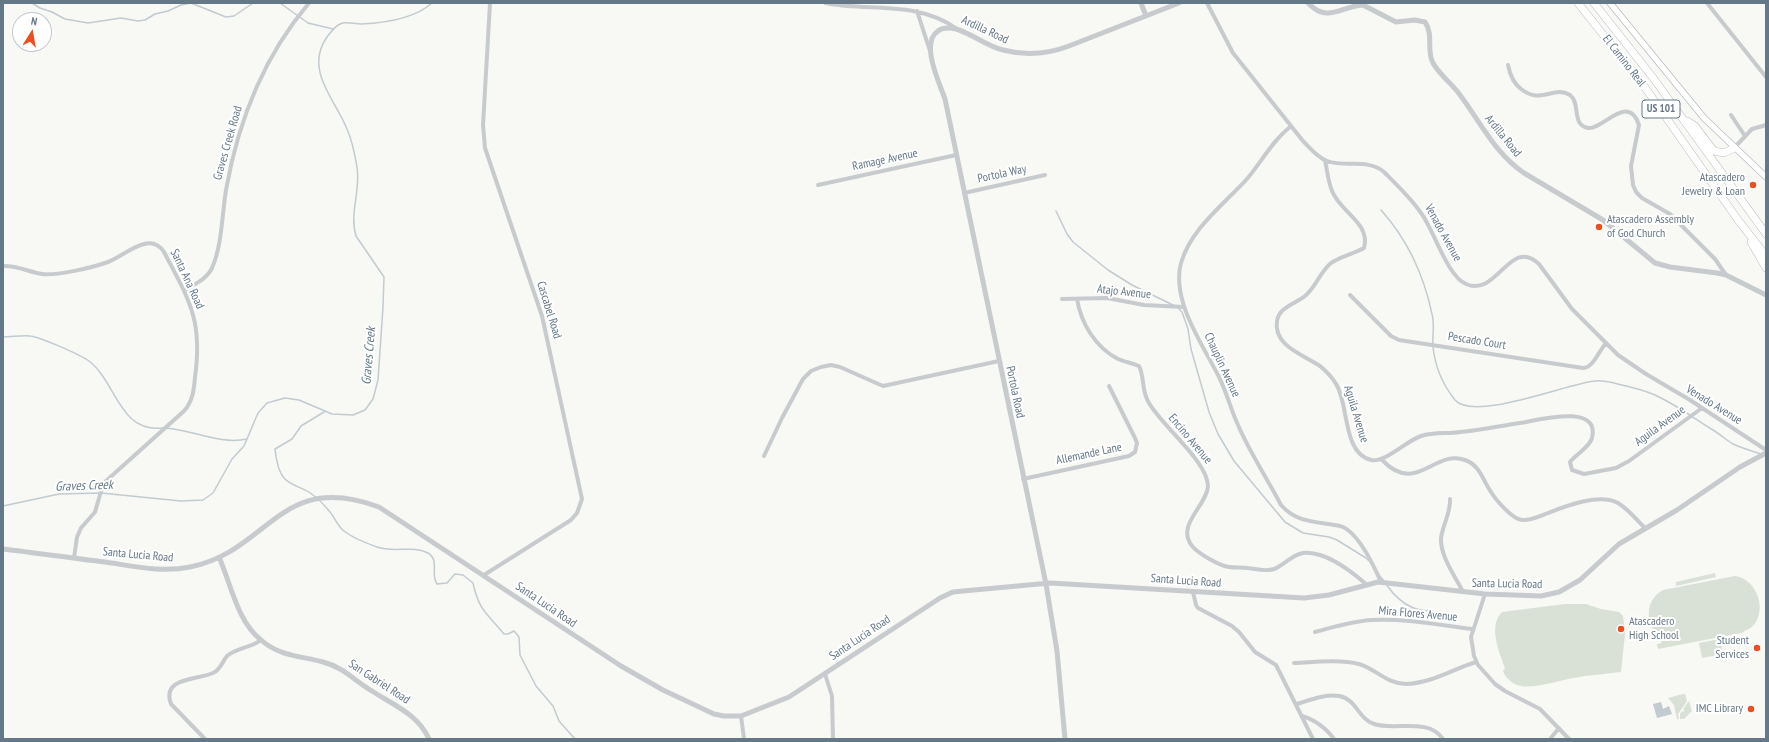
<!DOCTYPE html>
<html>
<head>
<meta charset="utf-8">
<style>
  body { margin:0 }
  #map { position:relative; width:1769px; height:742px; overflow:hidden; background:#f8f8f5; font-family:"PT Sans Narrow",sans-serif }
  canvas { display:block }
  .frame { position:absolute; inset:0; border:4px solid #657887; pointer-events:none }
  .north { position:absolute; left:12px; top:12px; width:40px; height:40px; box-sizing:border-box; background:#fff; border:1px solid #c1c9cf; border-radius:50%; rotate:11deg; font-size:11px; font-weight:700; line-height:16px; text-align:center; color:#657887 }
  .north::after { content:''; display:block; margin:auto; width:14px; height:18px; background:#ec4f20; clip-path:polygon(50% 0,100% 100%,50% 72%,0 100%) }
</style>
</head>
<body>
<div id="map">
<canvas width="1769" height="742"></canvas>
<div class="frame"></div>
<div class="north">N</div>
</div>
<script>
const ctx = document.querySelector('canvas').getContext('2d');
ctx.lineJoin = 'round';
function paint(path, color) { ctx.fillStyle = color; ctx.fill(path, 'evenodd'); }
function stroke(path, color, width, dash) { ctx.strokeStyle = color; ctx.lineWidth = width; ctx.lineCap = dash ? 'butt' : 'round'; ctx.setLineDash(dash || []); ctx.stroke(path); }
function label(font, color, halo, rows, align = 'center') {
  ctx.font = font + ' "PT Sans Narrow",sans-serif'; ctx.lineWidth = 4; ctx.setLineDash([]); ctx.textBaseline = 'middle'; ctx.strokeStyle = halo; ctx.fillStyle = color; for (const [text, x, y, turn = 0] of rows) {
    ctx.save(); ctx.translate(x, y); ctx.rotate((+turn || 0) * Math.PI / 180); ctx.textAlign = isNaN(turn) ? turn : align; if (halo) ctx.strokeText(text, 0, 0); ctx.fillText(text, 0, 0); ctx.restore();
  }
}
paint(new Path2D(`
  M1715 573 1716 577 1676 586V582Z
  M1735 576C1755 579 1766 604 1756 622 1752 628 1747 630 1741 633L1658 649 1657 644 1662 643C1648 627 1641 603 1663 590Z
  M1565 604H1586L1601 609 1619 612 1623 616 1625 634 1621 672C1605 674 1589 675 1574 678 1561 680 1533 689 1521 686 1514 685 1505 678 1503 671L1505 668C1499 652 1488 626 1502 612Z
  M1720 639 1723 654 1702 658 1699 643Z
  M1683 694H1685L1687 701 1678 714 1679 719H1677L1674 705 1668 698Z
  M1689 701 1692 711 1684 719H1680V714L1682 711 1684 712V710L1683 709Z`), '#d9e0d5');
paint(new Path2D(`
  M1661 702 1663 709 1669 706 1672 714 1657 718 1653 704Z`), '#c1cbd0');
stroke(new Path2D(`
  M32 3 40 8 52 12 65 19 88 23 121 18 138 21 145 20 155 14 168 11 181 5 191 3
  M191 3 226 17 234 16 253 3
  M280 3 308 23 333 29
  M1381 210C1407 239 1424 276 1432 314 1435 325 1432 336 1433 347 1435 366 1443 385 1455 400 1474 422 1569 383 1595 381 1604 380 1613 383 1622 385 1634 388 1648 391 1659 397 1678 406 1695 419 1713 430 1720 434 1726 440 1733 444 1742 448 1752 451 1761 454
  M1056 211 1067 234 1073 242 1108 270 1132 285 1175 306
  M1178 308 1182 312 1188 329 1191 349 1209 412 1218 434 1234 461 1285 522 1303 533 1329 537 1337 540 1366 558 1370 562
  M3 337C12 337 22 335 30 336 40 337 81 355 89 361 117 383 119 433 163 428
  M324 412 301 426 292 439 275 449C276 458 278 471 284 478 292 487 304 487 313 495 319 499 325 506 330 512 335 518 338 527 344 531 354 539 366 543 377 547 393 553 414 545 428 553 440 560 430 575 437 584L447 583 455 574 463 575 473 583C479 611 487 613 504 634H508L514 631 519 637 520 655 536 686 553 706 559 721 575 739
  M166 428C193 430 220 445 247 439
  M3 506 59 494 101 493 181 501 203 500 213 493 232 459 244 446 258 413 267 403 285 398 299 400 332 414 353 415 365 410 373 399 378 380 383 307 384 277 356 236C349 213 361 191 357 167 355 155 352 140 347 129 335 99 304 70 327 37 331 32 334 27 340 24 346 21 354 24 361 24 385 23 414 19 432 3
  M1379 575 1384 581
  M1386 584C1404 610 1418 611 1447 613`), '#c1cbd0', 1.5);
const secondary = new Path2D(`
  M1610 3 1704 118 1766 177`);
const motorway = new Path2D(`
  M1578 3 1644 86 1738 220 1766 256
  M1594 3 1654 79 1766 234
  M1687 121 1695 126 1714 151 1724 153 1734 148
  M1751 242 1766 268`);
stroke(secondary, '#b7bdc1', 7);
stroke(motorway, '#b9bdc0', 8);
stroke(new Path2D(`
  M825 3C870 12 918 0 957 29
  M1207 3 1233 53 1303 141C1310 148 1317 157 1327 161 1345 168 1368 158 1384 172 1397 185 1411 198 1421 213 1434 230 1447 276 1466 284 1497 298 1510 236 1539 264L1572 309 1618 355 1646 374 1690 400 1766 450
  M1707 3 1766 77
  M917 11 930 51
  M1508 65C1510 75 1513 83 1521 89 1541 105 1554 85 1570 95 1581 103 1571 125 1588 128 1603 130 1628 92 1639 125L1631 166 1633 185 1636 192 1642 198 1670 214 1715 259 1726 275
  M1731 115 1745 136
  M1290 127C1272 141 1261 163 1246 180 1223 205 1191 229 1181 263 1171 301 1203 345 1219 377 1227 393 1231 410 1238 425 1250 453 1267 478 1281 505 1294 520 1309 521 1328 524 1333 525 1338 525 1343 527 1360 535 1374 566 1381 582
  M1734 148 1752 129 1766 125
  M1325 160C1327 170 1328 181 1332 191 1340 212 1371 223 1364 248 1353 254 1341 256 1331 263 1320 272 1316 287 1305 296 1295 304 1279 307 1277 321 1273 346 1304 355 1320 366 1326 371 1332 377 1336 384 1349 403 1342 453 1371 460 1385 463 1406 441 1421 436 1434 432 1447 434 1460 432 1480 430 1500 426 1520 423 1535 421 1601 402 1592 438 1590 447 1576 454 1570 462L1572 470 1584 474 1616 468 1629 461 1702 408
  M818 185 956 155
  M964 193 1045 175
  M3 266C16 265 29 272 42 274 55 276 91 268 105 263 123 258 149 229 164 252 189 300 203 320 195 377 194 389 193 401 184 411L106 481 102 488 95 512 81 528 77 537 74 558
  M184 291C195 284 207 279 212 268 222 246 222 214 226 190 238 122 264 56 309 3
  M1350 295 1391 336 1399 340 1583 368C1593 368 1599 351 1606 343
  M1062 299 1107 298 1144 305 1184 307
  M1077 299C1081 323 1095 347 1118 359 1125 362 1132 363 1139 366 1145 378 1141 391 1149 403 1162 426 1208 462 1208 486 1207 506 1174 526 1193 547 1199 554 1220 566 1229 567 1235 568 1242 567 1248 568 1257 569 1265 572 1274 569 1285 565 1291 555 1303 553 1326 551 1351 571 1367 585
  M764 456 782 418 803 379 811 371 821 367 831 365 840 367 883 386 999 361
  M1382 460C1417 496 1433 449 1465 460 1480 465 1483 481 1491 492 1496 500 1512 519 1522 520 1530 521 1540 516 1548 513 1566 506 1599 493 1618 503 1628 509 1637 520 1645 528
  M1023 479 1129 456 1135 452 1137 443 1135 438 1109 386
  M1450 499C1451 512 1443 524 1441 538 1440 556 1455 576 1463 592
  M484 575 571 520 577 513 582 499 542 316 485 148 483 125 490 3
  M1193 592 1196 605 1198 608 1232 626 1239 632 1255 652 1276 665 1313 739
  M1485 594 1471 637 1474 656 1478 665 1495 684 1505 691 1540 709 1569 739
  M1315 632C1334 627 1352 621 1372 620 1405 618 1439 625 1472 629
  M1294 663C1313 662 1341 659 1359 664 1376 669 1387 684 1406 684 1432 683 1453 669 1476 662
  M825 674 832 696 833 739
  M1297 704C1310 700 1325 694 1339 696 1357 699 1358 719 1374 724 1395 731 1428 717 1443 739
  M741 716 744 739
  M1302 716C1314 719 1327 729 1334 739
  M205 739 171 704C161 677 198 680 213 673 221 669 222 662 227 656 235 648 251 648 261 640
  M1550 739 1559 728`), '#c7cbce', 4);
stroke(new Path2D(`
  M1141 3 1146 16
  M1308 3C1328 24 1341 6 1363 5L1396 22 1415 20 1425 22C1434 35 1426 50 1433 63 1439 74 1449 81 1457 91 1479 119 1494 153 1524 173L1603 220 1655 263 1670 267 1717 273 1726 275 1766 295
  M3 549C37 553 71 558 105 562 133 566 162 573 190 567 270 551 279 470 379 507L621 666 663 690 714 714 724 716H741L789 697 940 598 953 592 963 591 1050 583 1304 598 1329 595 1378 582 1485 594 1541 596 1559 592 1580 580 1619 544 1677 510 1740 467 1766 453
  M219 557C231 584 237 621 261 640 279 656 301 656 323 662 343 667 355 681 372 691 393 705 418 714 429 739
  M1065 739 1057 651 1046 584 945 99C939 82 920 43 938 31 943 27 951 28 956 29 973 34 986 46 1003 50 1026 56 1048 54 1069 46L1179 3`), '#c7cbce', 5);
stroke(secondary, '#fff', 5.5);
stroke(motorway, '#fff', 7);
for (const [x, y, r, color] of [
  [1753,185,4,"#ec4f20"],
  [1599,227,4,"#ec4f20"],
  [1621,629,4,"#ec4f20"],
  [1757,648,4,"#ec4f20"],
  [1751,709,4,"#ec4f20"]
]) { const dot = new Path2D(); dot.arc(x, y, r, 0, 2 * Math.PI); ctx.fillStyle = color; ctx.fill(dot); stroke(dot, '#fff', 1.5); }
for (const [x, y, w] of [
  [1661,109,38]
]) { const box = new Path2D(); box.roundRect(x - w / 2, y - 9, w, 18, 3); ctx.fillStyle = '#fff'; ctx.fill(box); stroke(box, '#657887', 1); }
label('bold 11px', '#657887', null, [
  ["US 101",1661,109]
]);
label('12px', '#657887', '#fff', [
  ["Ardilla Road",985,30,25],
  ["El Camino Real",1624,61,52],
  ["Ardilla Road",1503,136,51],
  ["Graves Creek Road",228,143,-74],
  ["Ramage Avenue",885,160,-12],
  ["Portola Way",1002,174,-12],
  ["Venado Avenue",1443,233,61],
  ["Santa Ana Road",187,279,65],
  ["Atajo Avenue",1124,292,6],
  ["Cascabel Road",549,310,73],
  ["Pescado Court",1477,341,9],
  ["Chauplin Avenue",1222,365,65],
  ["Portola Road",1015,392,78],
  ["Venado Avenue",1714,405,32],
  ["Aguila Avenue",1356,414,73],
  ["Aguila Avenue",1660,426,-36],
  ["Encino Avenue",1190,439,50],
  ["Allemande Lane",1089,454,-12],
  ["Santa Lucia Road",138,555,5],
  ["Santa Lucia Road",1186,581,4],
  ["Santa Lucia Road",1507,584,1],
  ["Santa Lucia Road",546,605,34],
  ["Mira Flores Avenue",1418,614,5],
  ["Santa Lucia Road",860,638,-34],
  ["San Gabriel Road",379,682,33]
]);
label('12px', '#657887', '#fff', [
  ["Atascadero",1745,178],
  ["Jewelry & Loan",1745,192],
  ["Atascadero Assembly",1607,220,"left"],
  ["of God Church",1607,234,"left"],
  ["Atascadero",1629,622,"left"],
  ["High School",1629,636,"left"],
  ["Student",1749,641],
  ["Services",1749,655],
  ["IMC Library",1743,709]
], 'right');
label('italic 13px', '#617a83', '#fff', [
  ["Graves Creek",369,356,-85],
  ["Graves Creek",84,486,-2]
]);
</script>
</body>
</html>
